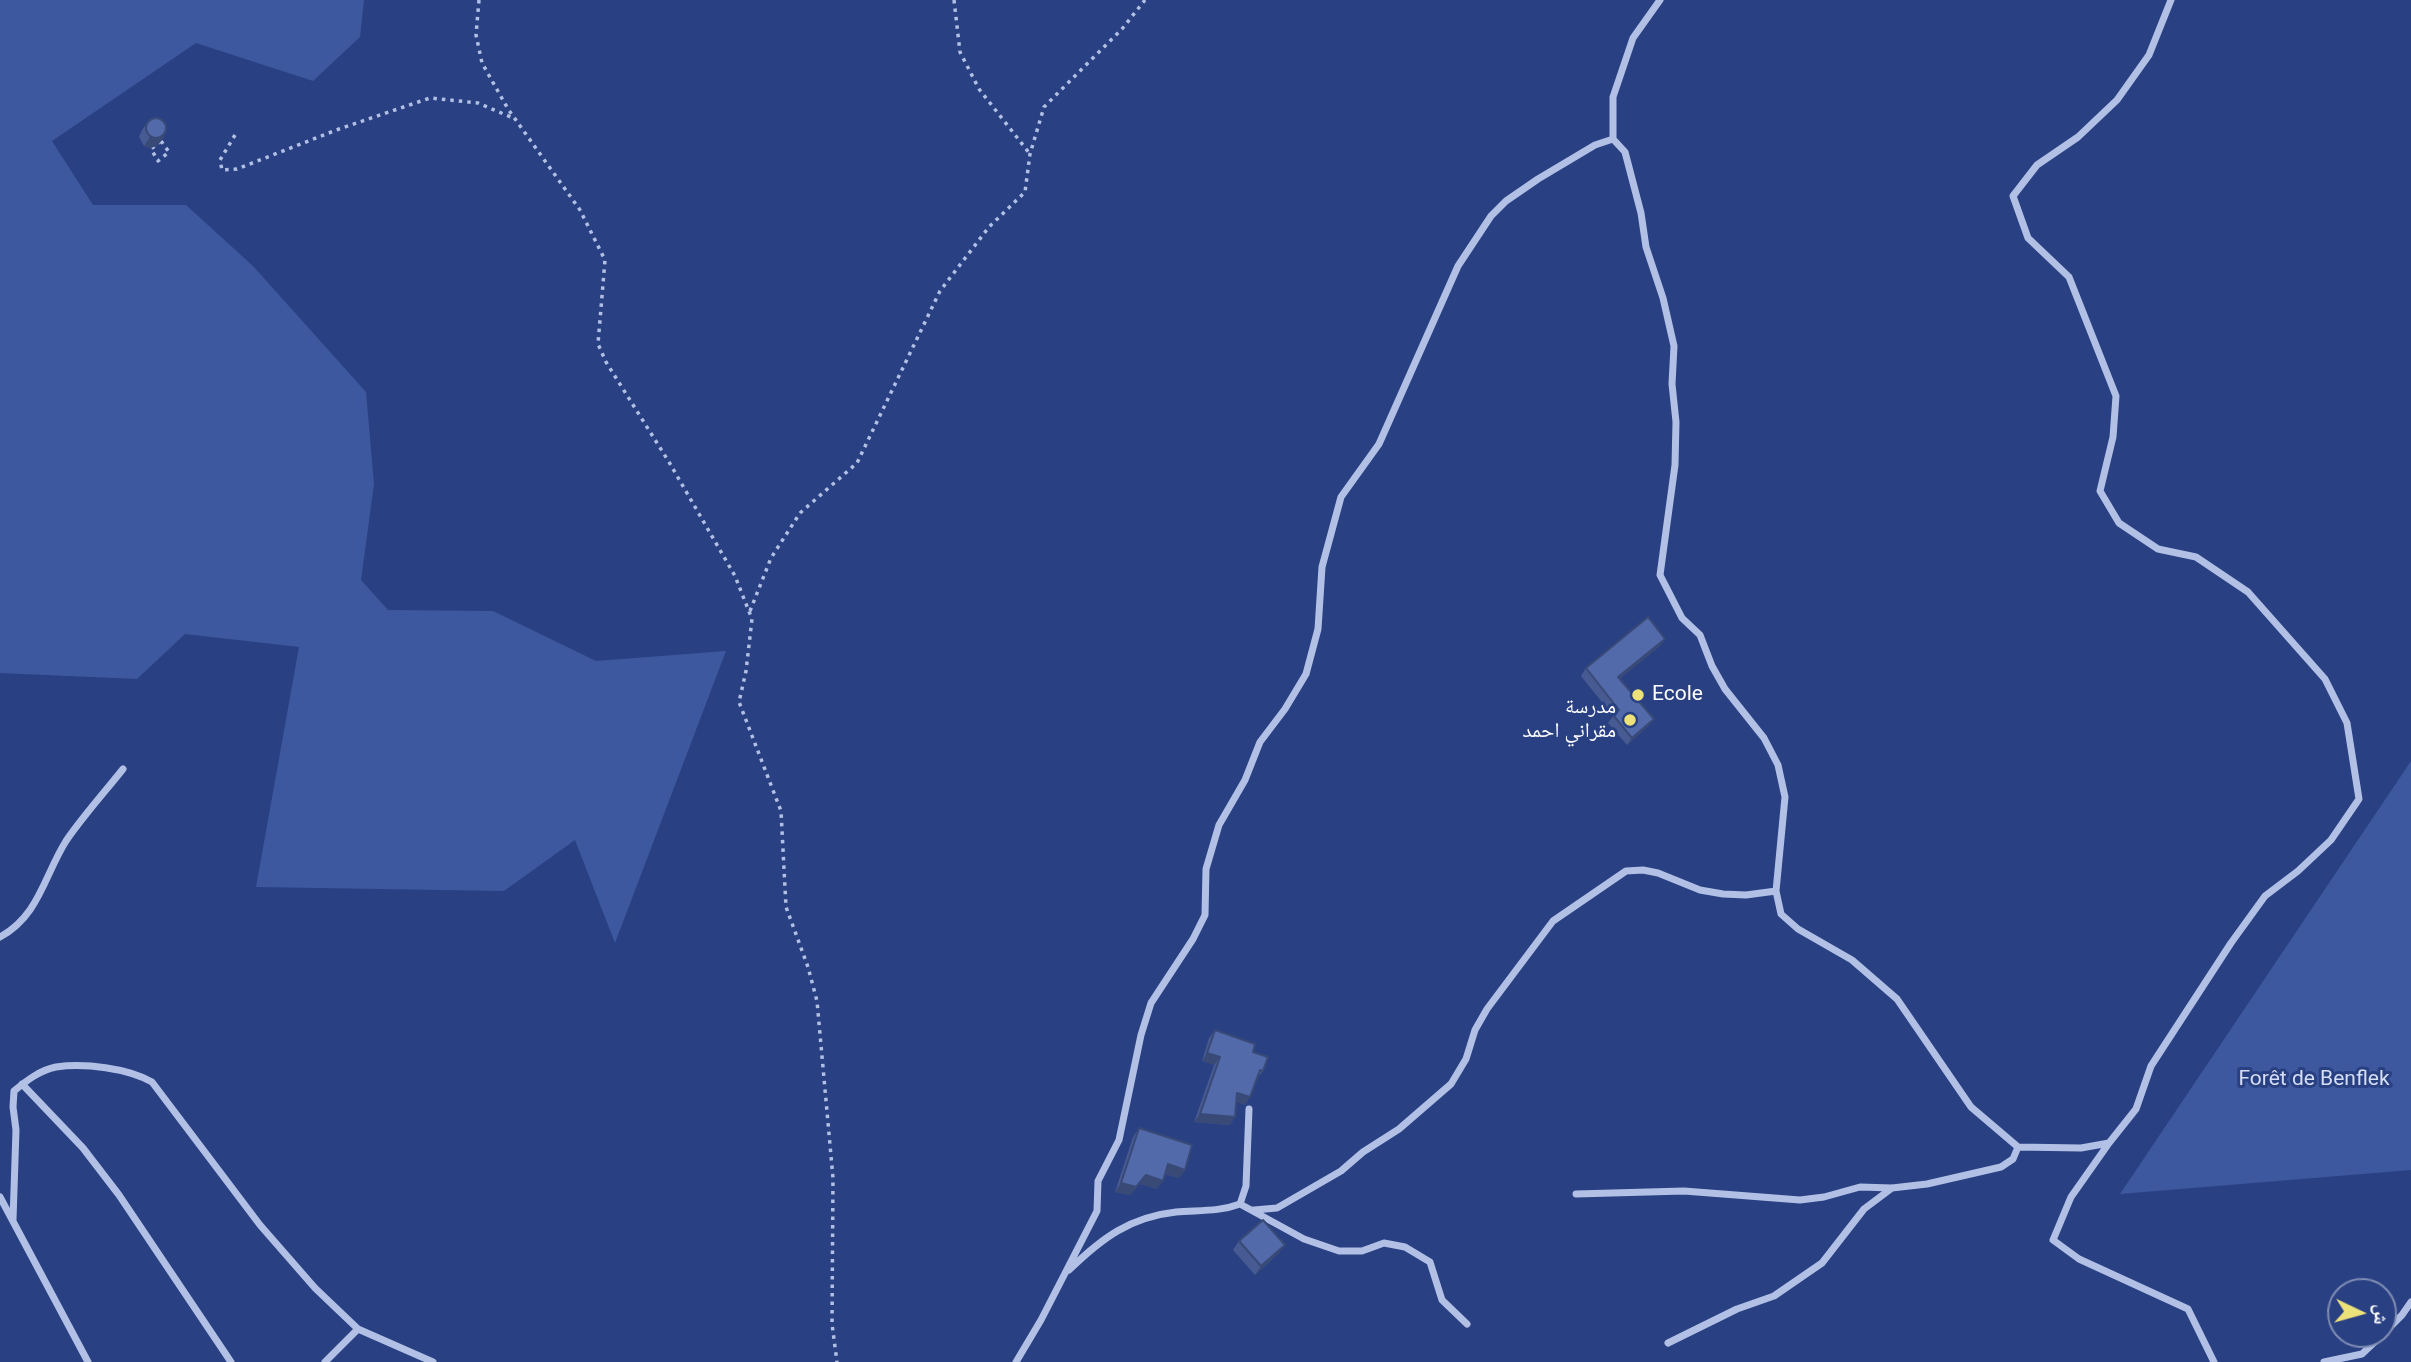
<!DOCTYPE html>
<html>
<head>
<meta charset="utf-8">
<style>
  body { margin:0 }
  #map { position:relative; width:2411px; height:1362px; overflow:hidden; background:#294082; font-family:Roboto,"Noto Naskh Arabic",sans-serif }
  canvas { display:block }
  .north { position:absolute; left:2327px; top:1278px; width:70px; height:70px; box-sizing:border-box; background:#294082; border:2px solid #7f8cb4; border-radius:50%; rotate:95deg; font-size:19px; font-weight:700; line-height:28px; text-align:center; color:#fff }
  .north::after { content:''; display:block; margin:auto; width:24px; height:32px; background:#ede17a; clip-path:polygon(50% 0,100% 100%,50% 72%,0 100%) }
</style>
</head>
<body>
<div id="map">
<canvas width="2411" height="1362"></canvas>
<div class="north">ش</div>
</div>
<script>
const ctx = document.querySelector('canvas').getContext('2d');
ctx.lineJoin = 'round';
function paint(path, color) { ctx.fillStyle = color; ctx.fill(path, 'evenodd'); }
function stroke(path, color, width, dash) { ctx.strokeStyle = color; ctx.lineWidth = width; ctx.lineCap = dash ? 'butt' : 'round'; ctx.setLineDash(dash || []); ctx.stroke(path); }
function label(font, color, halo, rows, align = 'center') {
  ctx.font = font + ' Roboto,"Noto Naskh Arabic",sans-serif'; ctx.lineWidth = 6; ctx.setLineDash([]); ctx.textBaseline = 'middle'; ctx.strokeStyle = halo; ctx.fillStyle = color; for (const [text, x, y, turn = 0] of rows) {
    ctx.save(); ctx.translate(x, y); ctx.rotate((+turn || 0) * Math.PI / 180); ctx.textAlign = isNaN(turn) ? turn : align; if (halo) ctx.strokeText(text, 0, 0); ctx.fillText(text, 0, 0); ctx.restore();
  }
}
paint(new Path2D(`
  M0 0H364L360 37 313 81 196 43 52 141 93 205H186L253 266 366 392 374 484 361 580 388 610 493 611 596 661 726 651 615 943 575 840 504 891 256 887 299 647 185 634 137 679 0 673Z
  M2411 761V1170L2120 1194Z`), '#3e589f');
stroke(new Path2D(`
  M479 0 476 35 482 63 508 109 580 210 605 260 598 344 606 362 669 462 735 576 752 619 746 671 739 702 781 811 786 907 808 967 817 1001 833 1178 832 1324 837 1362
  M954 0 960 52 979 89 1030 154
  M235 135 220 160 222 170 237 169 339 129 430 98 478 103 513 118
  M161 141 169 152 158 161 151 149Z
  M750 611 771 558 800 513 857 463 940 291 989 227 1025 192 1030 154 1044 107 1122 29 1145 0`), '#b2c0e6', 3.5, [3.5, 5]);
stroke(new Path2D(`
  M2171 0 2149 55 2117 100 2078 137 2037 165 2013 196 2028 238 2069 277 2116 396 2113 437 2100 491 2119 523 2158 549 2196 557 2248 592 2325 679 2347 723 2359 799 2331 840 2298 871 2265 896 2231 943 2151 1066 2136 1109 2109 1143 2071 1197 2053 1240 2079 1259 2188 1309 2214 1362
  M1613 139V97L1633 38 1660 0
  M0 937C39 916 44 876 66 841 83 816 104 793 123 769
  M22 1084 83 1148 119 1195 231 1362
  M1576 1194 1684 1191 1800 1200 1824 1197 1860 1187 1892 1188 1927 1184 2001 1167 2013 1159 2018 1147
  M0 1197 88 1362
  M1240 1204 1304 1239 1339 1251H1362L1384 1243 1405 1247 1430 1262 1442 1300 1467 1324
  M1254 1210 1277 1208 1341 1171 1363 1152 1399 1129 1451 1084 1466 1059 1475 1030 1487 1009 1553 921 1626 871 1643 870 1658 873 1700 890 1723 894 1746 895 1776 891
  M13 1220 16 1130 13 1107 14 1091C26 1081 40 1070 56 1067 85 1063 127 1068 152 1082L260 1225 315 1288 358 1329 433 1362
  M1069 1270C1102 1238 1130 1217 1176 1212 1198 1210 1219 1212 1240 1204L1246 1186 1249 1109
  M2383 1334 2402 1315 2411 1302
  M1668 1343 1737 1309 1774 1296 1822 1263 1864 1209 1892 1188
  M325 1362 358 1329
  M1016 1362 1041 1320 1097 1211 1098 1181 1119 1140 1141 1035 1151 1003 1193 939 1205 915 1206 869 1219 825 1245 780 1260 742 1285 709 1306 674 1318 629 1322 567 1341 497 1379 444 1458 266 1491 216 1506 201 1538 179 1595 145 1613 139 1625 152 1641 213 1646 247 1663 298 1674 346 1672 384 1676 422 1675 465 1660 575 1682 618 1700 635 1712 666 1725 689 1764 738 1778 765 1785 797 1776 891 1781 914 1798 929 1852 960 1897 999 1971 1107 2018 1147 2081 1148 2109 1143
  M2324 1362 2362 1354 2383 1334`), '#b2c0e6', 7);
paint(new Path2D(`
  M148 122 164 137 158 145 151 148 144 146 139 137 142 130Z
  M1660 646 1619 679 1654 719 1648 726 1627 745 1608 723 1613 716 1581 676 1586 668Z
  M1215 1030 1253 1052 1263 1071 1257 1078 1250 1097 1245 1105 1237 1102 1235 1117 1230 1125 1194 1122 1214 1065 1202 1061 1209 1038Z
  M1139 1128 1185 1170 1179 1178 1165 1174 1157 1189 1140 1184 1130 1195 1115 1192 1133 1137Z
  M1239 1241 1279 1253 1255 1275 1233 1250Z`), '#475a92');
paint(new Path2D(`
  M150 137H164L158 145 151 148 144 146Z
  M1665 639 1660 646 1612 685 1618 677Z
  M1654 719 1648 726 1627 745 1632 738Z
  M1207 1053 1220 1057 1214 1065 1202 1061Z
  M1237 1093 1250 1097 1245 1105 1232 1101Z
  M1200 1114 1235 1117 1230 1125 1194 1122Z
  M1168 1164 1185 1170 1179 1178 1162 1173Z
  M1146 1175 1163 1181 1157 1189 1140 1184 1130 1195 1115 1192 1121 1183Z
  M1285 1245 1279 1253 1255 1275 1261 1266Z`), '#394a77');
const building = new Path2D(`
  M146 128a10 10 0 1 1 20 0a10 10 0 1 1-20 0Z
  M1648 617 1665 639 1618 677 1654 719 1632 738 1613 715 1619 710 1586 668Z
  M1215 1030 1255 1044 1253 1052 1268 1057 1263 1071 1260 1070 1250 1097 1237 1093 1235 1117 1200 1114 1220 1057 1207 1053Z
  M1139 1128 1192 1145 1185 1170 1168 1164 1163 1181 1146 1175 1136 1187 1121 1183Z
  M1263 1220 1285 1245 1261 1266 1239 1241Z`);
paint(building, '#5269aa');
stroke(building, '#394a77', 2);
for (const [x, y, r, color] of [
  [1638,695,7,"#ede17a"],
  [1630,720,7,"#ede17a"]
]) { const dot = new Path2D(); dot.arc(x, y, r, 0, 2 * Math.PI); ctx.fillStyle = color; ctx.fill(dot); stroke(dot, '#294082', 2.5); }
label('21px', '#fff', '#294082', [
  ["Ecole",1652,695],
  ["مدرسة",1616,708,"right"],
  ["مقراني احمد",1616,732,"right"]
], 'left');
label('21px', '#d5def5', '#294082', [
  ["Forêt de Benflek",2314,1080]
]);
</script>
</body>
</html>
